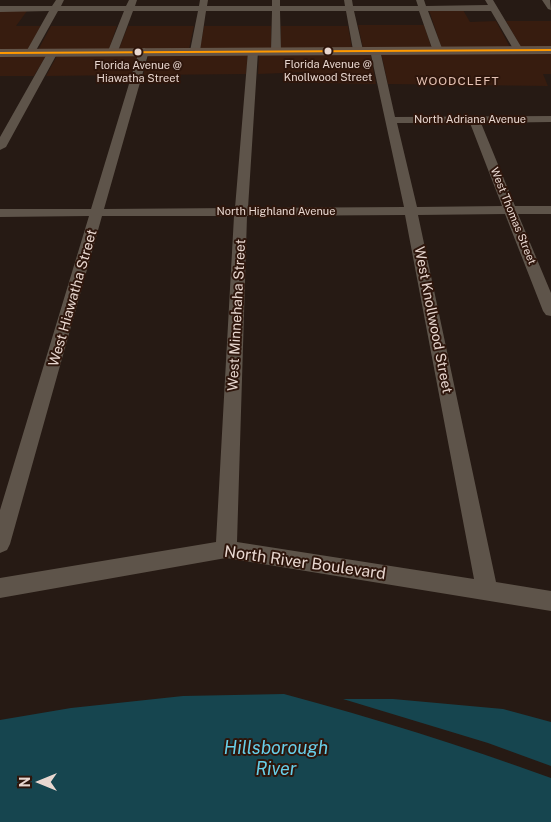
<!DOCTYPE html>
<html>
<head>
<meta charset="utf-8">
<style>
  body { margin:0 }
  #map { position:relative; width:551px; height:822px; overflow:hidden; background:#261a14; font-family:"Public Sans",sans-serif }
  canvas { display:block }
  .north { position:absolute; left:15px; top:757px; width:50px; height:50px; -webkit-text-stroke:4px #2e160c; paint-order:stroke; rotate:270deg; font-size:14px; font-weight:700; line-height:20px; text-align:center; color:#e8d7d0 }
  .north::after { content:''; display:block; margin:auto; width:18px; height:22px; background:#e8d7d0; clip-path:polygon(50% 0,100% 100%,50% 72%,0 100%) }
</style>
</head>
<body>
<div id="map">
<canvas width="551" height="822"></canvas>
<div class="north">N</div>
</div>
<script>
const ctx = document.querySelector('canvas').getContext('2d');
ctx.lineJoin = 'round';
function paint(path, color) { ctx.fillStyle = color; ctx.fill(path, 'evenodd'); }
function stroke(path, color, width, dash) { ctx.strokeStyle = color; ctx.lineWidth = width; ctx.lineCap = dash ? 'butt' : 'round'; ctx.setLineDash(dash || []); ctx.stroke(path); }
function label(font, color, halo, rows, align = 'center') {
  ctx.font = font + ' "Public Sans",sans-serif'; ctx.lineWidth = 4; ctx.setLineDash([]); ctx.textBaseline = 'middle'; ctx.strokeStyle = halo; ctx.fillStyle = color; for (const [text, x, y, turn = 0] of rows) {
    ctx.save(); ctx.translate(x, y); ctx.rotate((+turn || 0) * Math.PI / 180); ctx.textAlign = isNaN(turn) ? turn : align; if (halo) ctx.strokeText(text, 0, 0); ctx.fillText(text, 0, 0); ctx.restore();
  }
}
paint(new Path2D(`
  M429 10H463L470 22 496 21 511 49H442Z
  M0 11H27L16 26H41L27 51H0Z
  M506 21H551V48L522 49Z
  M358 25H424L432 49 363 48Z
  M51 26H117L109 49 38 50Z
  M128 26H194L189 49H119Z
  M204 26H271V49H200Z
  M281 26H348L352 48 281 49Z
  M370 52 376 84 316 83 309 72 258 74 259 53Z
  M381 52H551V74H543L548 86 388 84Z
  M138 53 131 75 46 76 58 54Z
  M149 53H248L246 74 143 75Z
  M47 54 34 76H0V55Z`), '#371c0f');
paint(new Path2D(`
  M284 694C374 718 463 746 551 778V822H0V720L71 708 183 696Z
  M343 699H393L503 709 551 722V766L488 743Z`), '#16454f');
paint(new Path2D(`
  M56 0H64L61 6H126L129 0H137L135 6H199L200 0H208L207 6H272V0H280V6H345L344 0H352L353 6H418L416 0H424L426 6 488 5 485 0H493L523 50 518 53 515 52 491 11H428L443 51 438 54 433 51 419 11H354L363 50 358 53 353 50 346 11H280L281 51 276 54 271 51 272 11H206L200 51 195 54 190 51 198 11H133L118 51 113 54 108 51 124 11H58L34 54H28L26 52 49 11 0 12V6H52Z
  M542 0H550L551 10 548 9Z
  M375 47 380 50 395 117 551 116V122L481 123 515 206H551V214H518L551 293V316L546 315 543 311 505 214 418 215 496 582 551 591V611L226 558 0 598V578L216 542 234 216H102L10 544 7 550 0 553V510L89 216 0 217V209H91L139 51 144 48 149 51 104 209 235 208 248 51 253 48 258 51 248 208 404 207 370 50ZM397 123H470L502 206 417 207ZM405 215 474 579 237 542 247 216Z
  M53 49 58 52 6 147 0 150V137L48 52Z`), '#5e544a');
paint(new Path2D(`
  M551 46V54L0 57V49Z`), '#625347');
stroke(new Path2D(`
  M0 53 551 50`), '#f90', 2);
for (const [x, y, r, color] of [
  [328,51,4.5,"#e8d7d0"],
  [138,52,4.5,"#e8d7d0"]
]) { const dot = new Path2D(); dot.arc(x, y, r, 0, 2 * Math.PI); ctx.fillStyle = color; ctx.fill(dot); stroke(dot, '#2e160c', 2); }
label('11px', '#e8d7d0', '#2e160c', [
  ["Florida Avenue @",328,65],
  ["Knollwood Street",328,78],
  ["Florida Avenue @",138,66],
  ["Hiawatha Street",138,79]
]);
label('11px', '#e8d7d0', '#2e160c', [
  ["North Adriana Avenue",470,120],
  ["North Highland Avenue",276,212],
  ["West Thomas Street",513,216,68]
]);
ctx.letterSpacing = '1px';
label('12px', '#e4c2b4', '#2e160c', [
  ["WOODCLEFT",458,81]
]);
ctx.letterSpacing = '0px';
label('14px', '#e8d7d0', '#2e160c', [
  ["West Hiawatha Street",73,298,-74],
  ["West Minnehaha Street",237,315,-87],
  ["West Knollwood Street",433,320,79]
]);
label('16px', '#e8d7d0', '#2e160c', [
  ["North River Boulevard",305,563,8]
]);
label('italic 18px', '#68cfe9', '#2e160c', [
  ["Hillsborough",276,748],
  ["River",276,769]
]);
</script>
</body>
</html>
